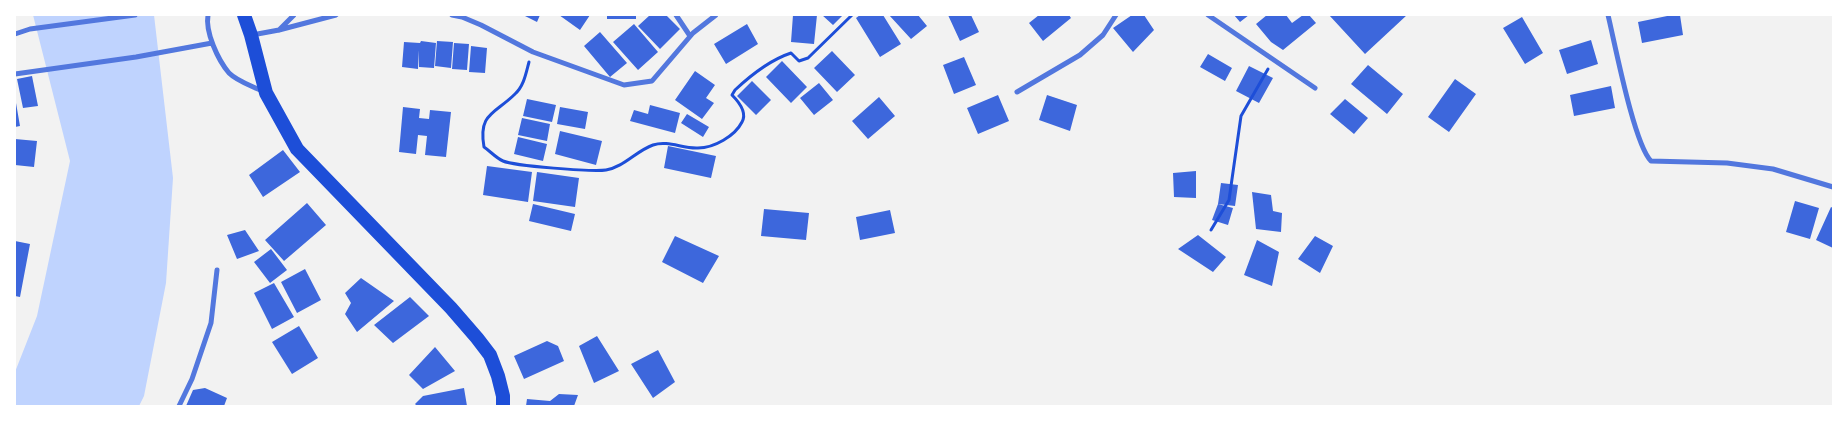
<!DOCTYPE html>
<html>
<head>
<meta charset="utf-8">
<style>
  body { margin:0 }
  #map { position:relative; width:1848px; height:421px; overflow:hidden; background:#f2f2f2; font-family:Signika,sans-serif }
  canvas { display:block }
  .frame { position:absolute; inset:0; border:16px solid #fff; pointer-events:none }
</style>
</head>
<body>
<div id="map">
<canvas width="1848" height="421"></canvas>
<div class="frame"></div>
</div>
<script>
const ctx = document.querySelector('canvas').getContext('2d');
ctx.lineJoin = 'round';
function paint(path, color) { ctx.fillStyle = color; ctx.fill(path, 'evenodd'); }
function stroke(path, color, width, dash) { ctx.strokeStyle = color; ctx.lineWidth = width; ctx.lineCap = dash ? 'butt' : 'round'; ctx.setLineDash(dash || []); ctx.stroke(path); }
paint(new Path2D(`
  M33 15H154L173 178 166 283 144 396 139 406H15V372L37 316 70 161Z`), '#bfd3fe');
paint(new Path2D(`
  M523 15H540L537 22Z
  M559 15H590L580 30Z
  M607 15H636V19H607Z
  M650 15H666L680 29 660 49 638 26Z
  M793 15H817L814 44 791 42Z
  M822 15H843L833 25Z
  M860 15H883L901 44 880 57 856 18Z
  M889 15H918L927 26 911 39Z
  M948 15H971L979 32 960 41Z
  M1039 15H1069L1071 18 1043 41 1029 23Z
  M1132 15H1144L1154 30 1133 52 1113 28Z
  M1234 15H1249L1240 22Z
  M1267 15H1286L1292 23 1303 15H1309L1316 23 1283 50 1271 42 1256 24Z
  M1329 15H1407L1365 54Z
  M1672 15H1680L1683 35 1642 43 1638 22Z
  M1522 17 1543 53 1525 64 1503 28Z
  M634 24 658 52 638 70 613 42Z
  M747 24 758 44 726 64 714 44Z
  M600 32 627 63 610 77 584 46Z
  M1591 40 1598 64 1567 74 1559 50Z
  M421 41 436 43 434 68 419 67V50L418 69 402 67 404 42 420 43Z
  M437 41 453 42 451 68 435 66Z
  M454 43 469 44 467 70 452 69Z
  M471 46 487 48 485 73 469 72Z
  M832 51 855 75 837 92 814 68Z
  M1208 54 1232 68 1225 81 1200 67Z
  M964 57 976 85 954 94 943 65Z
  M782 61 807 87 791 103 766 77Z
  M1368 65 1403 94 1387 114 1351 84Z
  M1249 66 1273 78 1259 103 1236 91Z
  M695 71 715 85 706 98 714 103 702 119 675 100Z
  M32 76 38 106 23 108 17 79Z
  M1455 79 1476 94 1449 132 1428 117Z
  M752 81 771 100 756 115 737 96Z
  M819 83 833 100 814 115 800 98Z
  M1611 86 1615 108 1574 116 1570 95Z
  M998 95 1009 121 978 134 967 108Z
  M1047 95 1077 105 1070 131 1039 120Z
  M879 97 895 116 868 139 852 121Z
  M527 99 556 105 552 122 523 116Z
  M1345 99 1368 118 1354 134 1330 114Z
  M16 103 20 126 15 127V104Z
  M650 105 680 113 675 133 630 121 634 110 648 114Z
  M403 107 420 109 419 118 429 119 430 110 451 112 446 157 425 155 427 136 418 135 416 154 399 152Z
  M560 107 588 112 585 129 557 124Z
  M687 114 709 127 703 137 681 123Z
  M522 118 550 124 547 141 518 135Z
  M560 131 602 141 596 165 555 154Z
  M518 137 547 144 543 161 514 154Z
  M15 139 37 141 34 167 15 165Z
  M668 146 716 156 711 178 664 168Z
  M283 150 300 172 263 197 249 175Z
  M487 166 532 172 528 202 483 195Z
  M1196 171V198L1174 197 1173 173Z
  M537 172 579 178 575 207 533 201Z
  M1221 183 1238 185 1235 206 1218 204Z
  M1252 192 1271 195 1273 211 1282 213 1281 232 1256 229Z
  M1795 201 1819 208 1810 239 1786 232Z
  M307 203 326 225 284 261 265 240Z
  M533 204 575 214 571 231 529 221Z
  M1218 204 1233 208 1228 225 1212 220Z
  M1831 207 1833 208V248L1816 240Z
  M764 209 809 213 806 240 761 236Z
  M890 210 895 233 860 240 856 217Z
  M245 230 259 251 237 259 227 235Z
  M1198 235 1226 257 1213 272 1178 249Z
  M675 236 719 256 703 283 662 262Z
  M1315 236 1333 246 1320 273 1298 259Z
  M1257 240 1279 252 1272 286 1244 275Z
  M15 241 30 244 20 297 15 296Z
  M271 249 287 270 270 283 254 262Z
  M305 269 321 300 297 313 281 282Z
  M361 278 394 301 357 332 345 314 351 303 345 293Z
  M274 283 294 317 272 329 254 293Z
  M410 297 429 316 393 343 374 325Z
  M299 326 318 358 292 374 272 342Z
  M597 336 619 371 594 383 579 346Z
  M547 341 558 346 564 361 524 379 514 356Z
  M435 347 455 371 423 389 409 375Z
  M658 350 675 382 653 398 631 364Z
  M205 388 227 398 224 406H186L193 390Z
  M464 388 467 406H417L415 404 423 396Z
  M559 394 578 395 574 406H526L527 399 550 401Z`), '#3d67dc');
stroke(new Path2D(`
  M529 62C526 73 524 86 515 94 495 114 478 113 484 147 490 151 496 158 503 161 514 166 593 172 606 170 624 167 636 151 653 145 668 140 683 149 698 148 714 148 735 136 742 122 747 113 739 102 732 95L735 90C751 75 770 60 791 53L799 61 808 58 852 15
  M1211 230 1229 200 1241 116 1268 69`), '#1d4ed8', 3);
stroke(new Path2D(`
  M208 15C205 32 218 60 229 73 238 82 253 86 264 92
  M452 15 462 17 481 25 533 52 624 85 652 81 693 33 716 15
  M676 15 690 36
  M1208 15 1315 88
  M1608 15C1615 44 1634 144 1651 161L1727 163 1773 169 1833 187
  M279 30 294 15
  M15 34 30 29 135 15
  M252 35 279 30 336 15
  M15 74 136 57 212 43
  M1017 92 1080 55 1103 35 1116 15
  M179 406 192 379 211 323 217 270`), '#5277de', 5);
stroke(new Path2D(`
  M244 15 251 35 266 93 297 149 451 308 477 338 490 355 498 376 503 396V406`), '#1d4ed8', 14);
</script>
</body>
</html>
